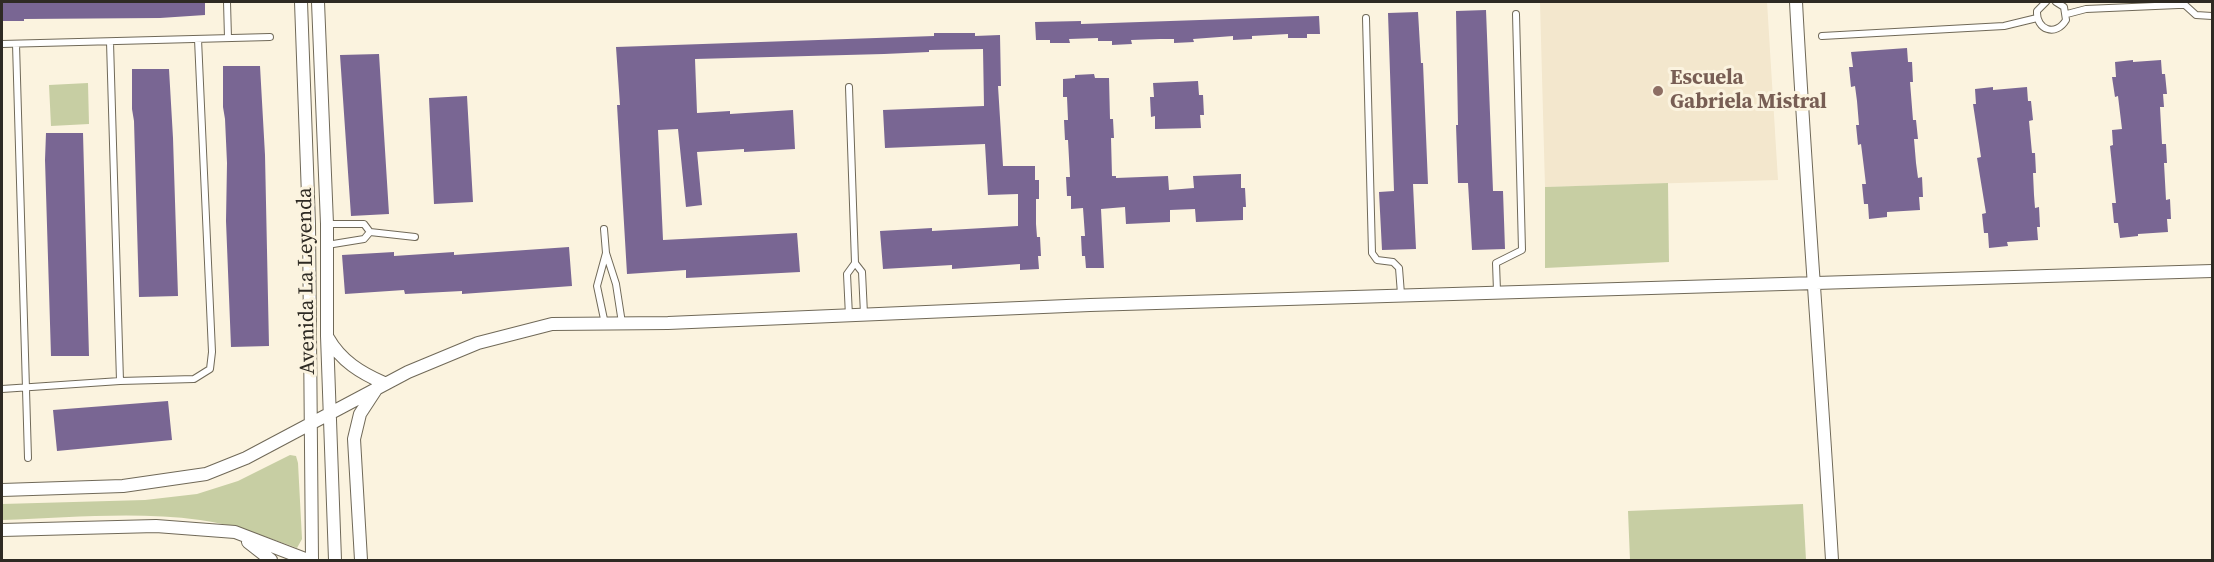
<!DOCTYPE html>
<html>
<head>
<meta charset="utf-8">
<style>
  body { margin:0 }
  #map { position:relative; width:2214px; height:562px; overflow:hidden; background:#fbf3df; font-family:"Source Serif 4",serif }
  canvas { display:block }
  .frame { position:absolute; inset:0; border:3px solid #2e2a23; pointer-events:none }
</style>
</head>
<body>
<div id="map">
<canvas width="2214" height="562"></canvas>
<div class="frame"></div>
</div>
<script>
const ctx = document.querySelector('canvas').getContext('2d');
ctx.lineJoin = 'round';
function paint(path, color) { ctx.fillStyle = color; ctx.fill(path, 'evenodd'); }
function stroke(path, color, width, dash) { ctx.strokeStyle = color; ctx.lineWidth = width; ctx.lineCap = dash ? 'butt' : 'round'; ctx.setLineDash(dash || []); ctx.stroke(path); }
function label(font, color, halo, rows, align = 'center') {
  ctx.font = font + ' "Source Serif 4",serif'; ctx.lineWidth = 6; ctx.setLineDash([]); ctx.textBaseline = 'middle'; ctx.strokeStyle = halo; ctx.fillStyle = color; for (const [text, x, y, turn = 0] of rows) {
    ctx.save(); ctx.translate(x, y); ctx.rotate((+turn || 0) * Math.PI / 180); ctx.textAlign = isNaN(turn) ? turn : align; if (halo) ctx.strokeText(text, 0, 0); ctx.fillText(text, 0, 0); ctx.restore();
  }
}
paint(new Path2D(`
  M1540 2H1767L1778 180 1545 187Z`), '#f3e7cd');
paint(new Path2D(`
  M88 83 89 124 51 126 49 85Z
  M1668 183 1669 262 1545 268V187Z
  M290 455 296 456 298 463 302 539 297 548C266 537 233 524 200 520 134 511 67 518 2 520V504L145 500 197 494 238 481Z
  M1803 504 1806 560H1630L1628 511Z`), '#c7cea3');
paint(new Path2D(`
  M2 2H205V15L160 18 24 19V21H2Z
  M1486 10 1493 191H1503L1505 249 1472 250 1468 183H1458L1456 125H1458L1456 11Z
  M1418 12 1421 63H1423L1428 184H1413L1416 249 1382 250 1379 192 1394 191 1388 13Z
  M1319 16 1320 34H1307V38H1288V34L1252 36V39L1233 40V36L1193 39 1194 42 1174 43V39H1160L1131 40 1132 44 1112 45V41H1098V38L1069 39 1070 43H1050V40H1036L1035 22 1081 21V24Z
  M934 33H975V36L1000 35 1001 86H998L1003 166H1035V180H1039V199H1036V224L1037 237H1040L1041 256H1038L1039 269 1020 270V264L952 269V265L883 269 880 231 932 228V231L1018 226V194L988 195 985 144 885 148 883 110 984 106 983 49 929 50V52L884 54 695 59 697 113 730 111V114L793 110 795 149 744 152V149L697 152 702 205 686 207 678 129 658 130 663 240 797 233 800 272 686 278V270L627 274 617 105H620L616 47 934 36Z
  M1907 48 1908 62H1912L1913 82H1910L1913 120H1916L1918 139H1914L1916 163 1918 178 1922 177 1923 197H1919L1920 210 1887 212V217L1869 219 1868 204H1864L1862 184H1866L1861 144 1858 145 1856 125H1859L1857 101 1855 86 1851 87 1849 67H1853L1851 52Z
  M379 54 389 214 351 216 340 55Z
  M2133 60V62L2161 60 2162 74H2165L2167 94H2163L2164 107H2160L2162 144H2166L2167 163H2164L2166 200 2170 199 2171 219H2167L2168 232 2138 234V236L2120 238 2118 223H2114L2112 203H2116L2110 146 2113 145 2112 130 2122 129 2118 96 2115 97 2112 77H2116L2115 62Z
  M223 66H260L265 155 269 346 231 347 226 221 227 163 225 119 223 107Z
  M132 69H169L173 138 178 296 139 297 134 121 132 109Z
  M1094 74 1095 78H1109L1110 119H1113L1114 138H1111L1112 176H1116V178L1168 176 1169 190 1194 188 1193 176 1241 174V188H1245L1246 207H1243V220L1196 222 1195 209 1170 210V222L1126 224 1125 207 1101 209 1104 268H1086L1085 256H1082L1081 236H1085L1083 208 1071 209V196H1067L1066 177H1070L1068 140H1065L1064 120H1068L1067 97H1063V79L1075 78V75Z
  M1198 81 1199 95H1203L1204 115H1200L1201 128 1155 129V116L1151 117 1150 97H1154L1153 83Z
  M1993 87V90L2027 87 2028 101H2031L2033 120 2029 121 2032 153H2035L2036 173H2033L2034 195 2035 208 2039 207 2040 227H2037L2038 240 2007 242 2008 246 1989 248 1988 233H1984L1982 214 1986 213 1977 158 1981 157 1973 104H1976L1975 89Z
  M467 96 473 202 434 204 429 98Z
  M46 133H83L89 356H51L45 160Z
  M569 247 572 286 462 294V291L405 294 404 290 345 294 342 255 394 252V256L454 252V255Z
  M168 401 172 440 57 451 53 410Z`), '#796693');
const service = new Path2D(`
  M227 2 228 38
  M2046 2 2037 11C2036 30 2056 37 2066 20L2064 7 2056 2
  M2067 14 2086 9 2178 5H2185L2196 15 2212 16
  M1366 18 1372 253 1377 260 1393 262 1399 268 1401 294
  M1822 36 2004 26 2037 18
  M110 42 120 381
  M2 44 270 37
  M16 44 28 458
  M849 87 855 263
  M604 229 606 253 616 284 622 323
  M370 232 415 237
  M327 245 364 239 370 232 364 224H327
  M1497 291 1496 263 1522 250 1516 14
  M849 316 847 274 855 263 862 272 864 314
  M605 324 597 286 606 253
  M2 389 120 381 194 379 210 369 212 352 198 39`);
const minor = new Path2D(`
  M301 2 309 224 312 560
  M318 2 327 224V336L335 560
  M1796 2C1806 188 1821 374 1832 560
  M328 338C341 361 361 373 384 383
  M2 490 123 486 206 474 246 458 408 372 478 343 552 324 668 323 1090 305 2212 271
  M2 530 156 526 235 532 308 560
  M248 542 271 560
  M361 560 354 439 360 414 377 388`);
stroke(service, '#706958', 8);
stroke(minor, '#706958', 14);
stroke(service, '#fff', 6);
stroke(minor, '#fff', 12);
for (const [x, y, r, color] of [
  [1658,91,6,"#8d6e63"]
]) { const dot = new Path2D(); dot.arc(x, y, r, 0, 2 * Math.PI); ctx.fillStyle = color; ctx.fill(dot); stroke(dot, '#fbf3df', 2); }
label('bold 21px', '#785e54', '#fbf3df', [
  ["Escuela",1670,79],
  ["Gabriela Mistral",1670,103]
], 'left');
label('21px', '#2e2a23', '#fbf3df', [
  ["Avenida La Leyenda",307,281,-91]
]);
</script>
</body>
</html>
